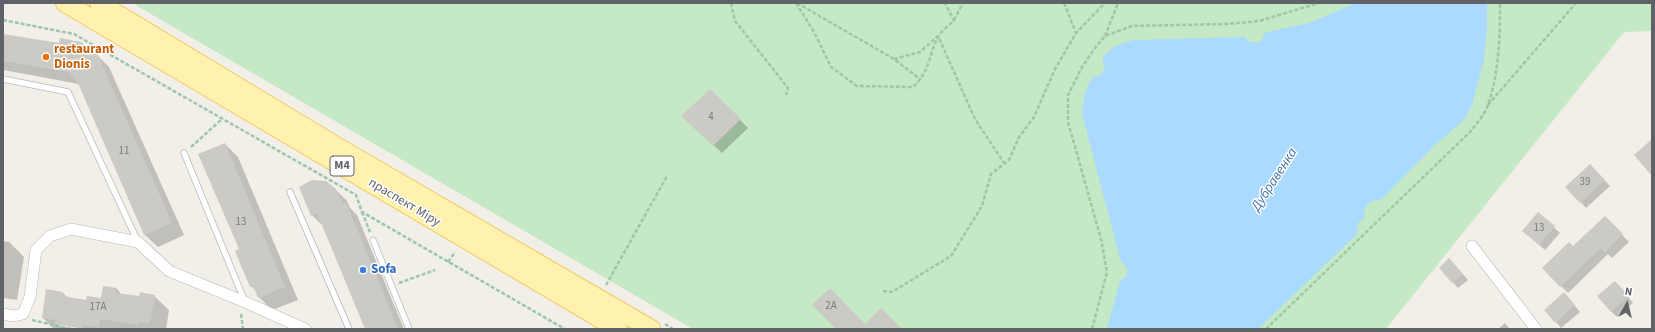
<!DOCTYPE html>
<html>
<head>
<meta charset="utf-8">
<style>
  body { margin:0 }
  #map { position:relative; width:1655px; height:332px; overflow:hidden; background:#f1efe8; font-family:"Source Sans 3",sans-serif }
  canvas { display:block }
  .frame { position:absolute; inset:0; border:4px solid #5f6368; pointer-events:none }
  .north { position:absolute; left:1607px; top:284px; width:40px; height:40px; -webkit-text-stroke:3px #fff; paint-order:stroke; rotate:8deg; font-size:11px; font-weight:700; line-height:16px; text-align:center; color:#5f6368 }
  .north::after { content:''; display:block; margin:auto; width:14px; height:18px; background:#5f6368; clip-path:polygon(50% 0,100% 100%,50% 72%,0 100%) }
</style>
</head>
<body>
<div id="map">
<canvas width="1655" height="332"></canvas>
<div class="frame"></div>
<div class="north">N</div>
</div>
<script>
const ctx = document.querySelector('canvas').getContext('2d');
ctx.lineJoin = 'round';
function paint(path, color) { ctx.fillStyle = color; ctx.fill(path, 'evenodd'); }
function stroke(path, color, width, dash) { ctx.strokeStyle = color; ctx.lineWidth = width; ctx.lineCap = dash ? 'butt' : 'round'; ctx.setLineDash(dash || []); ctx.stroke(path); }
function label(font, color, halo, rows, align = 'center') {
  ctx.font = font + ' "Source Sans 3",sans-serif'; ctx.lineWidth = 3; ctx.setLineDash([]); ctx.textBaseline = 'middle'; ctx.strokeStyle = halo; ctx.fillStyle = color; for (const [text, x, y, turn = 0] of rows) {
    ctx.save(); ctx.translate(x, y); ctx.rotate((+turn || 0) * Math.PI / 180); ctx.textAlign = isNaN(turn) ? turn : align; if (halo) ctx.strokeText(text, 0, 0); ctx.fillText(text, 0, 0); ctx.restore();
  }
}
paint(new Path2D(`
  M132 3H1652V31L1624 32 1386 329H693Z`), '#c5e8c5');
paint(new Path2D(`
  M1356 3H1487V30L1484 59 1476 90 1472 105 1465 119 1434 146 1381 200C1372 199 1368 203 1364 211L1365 218 1358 223 1357 234 1258 329H1107L1120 281 1127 276V267L1121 262 1082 114C1083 100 1085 89 1093 77L1099 76 1105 69 1102 58C1112 47 1120 43 1134 40L1245 37 1248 41 1257 43 1263 39 1264 33 1309 23Z`), '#aadaff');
paint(new Path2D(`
  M3 35 96 54 109 67 184 235 158 247 145 235 79 84 3 70Z
  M710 90 748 128 722 153 691 124Z
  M225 144 238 157 298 300 272 310 259 297 257 292 251 286 240 250Z
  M1590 165 1610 186 1586 208 1567 187Z
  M335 189 347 201 350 208 357 215 404 329H367L323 226 312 215Z
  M1539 214 1560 233 1545 250 1529 236Z
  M1605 217 1629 242 1612 258 1608 254 1568 293 1543 268 1573 248Z
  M3 241 9 242 24 257 17 300 3 298Z
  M1455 265 1468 280 1458 288 1440 268Z
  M1621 288 1633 303 1617 317 1611 311Z
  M117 289 122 295 140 297 154 296 169 310 166 329H88L58 324 60 326 79 329H54L43 318 63 293 68 298 87 301 102 299Z
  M1569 299 1580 312 1561 328 1556 322Z
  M1505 323 1510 329H1498Z`), '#0003');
paint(new Path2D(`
  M3 34 59 43 60 38 81 42 97 53 172 223 144 235 77 81 69 72 3 61Z
  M710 89 741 119 713 146 681 116Z
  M1652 139V176L1634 155Z
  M225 143 285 287 258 298 253 286 250 287 239 261 235 251 239 249 198 154Z
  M1590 164 1605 180 1580 203 1565 187Z
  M312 180 326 181 336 189 343 204 346 202 398 329H365L317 213 311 216 299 187Z
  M1538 212 1555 226 1539 245 1522 231Z
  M1605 216 1623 234 1605 252 1601 248 1560 287 1542 268 1569 242 1573 246Z
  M1449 258 1463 274 1452 283 1439 268Z
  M1615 281 1629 296 1611 312 1597 296Z
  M103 286 117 288 116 293 139 296 140 292 155 295 150 323 139 322 138 325 100 319 99 327 83 325V329L55 324 56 320 42 318 46 289 63 292V296L86 300 87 296 101 298Z
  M830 288 865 324 881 308 902 329H836L812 305Z
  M1564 292 1575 305 1555 323 1544 310Z`), '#cccac5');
const service = new Path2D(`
  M3 79 68 92 138 242
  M184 153 245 302
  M290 192 349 329
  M373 240 409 329`);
const minor = new Path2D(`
  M1472 246 1536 329
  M3 314 14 316 23 314 30 297 36 250 50 236 71 229 138 242 169 271 245 302 305 329`);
const primary = new Path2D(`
  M65 3 618 329
  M99 3 341 149 651 329`);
stroke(service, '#b5b8bc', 7);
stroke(minor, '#b5b8bc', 12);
stroke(primary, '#f2c960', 20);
stroke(new Path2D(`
  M731 3 735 21 788 88 786 95
  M796 3 814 32 831 67 857 86 913 87C931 70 928 56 938 37 941 31 949 25 954 21L945 3
  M797 3 894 59 921 80
  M1064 3 1076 33
  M3 20 74 34 356 195 362 212 565 329
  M954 20 963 3
  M1105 36 1118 3
  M894 59 920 52 938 36 975 119 1004 163
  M1488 105 1576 3
  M191 147 222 119
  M362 212 370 232
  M448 262 455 252
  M399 283 435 270
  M606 285 667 176
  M883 291 892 292 951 256 982 206 991 174 1009 160 1019 137 1034 117 1055 69 1076 33 1105 3
  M241 314 243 329
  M32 320 71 329
  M665 324 673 329
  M1092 329 1107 272 1101 239 1068 122V95L1082 67 1095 48 1105 36 1132 26 1228 24 1259 21 1319 3
  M1266 329 1471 131C1477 123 1485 114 1488 105 1499 73 1500 37 1500 3`), '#9cc7a9', 2.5, [4, 2]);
stroke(service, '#fff', 5.5);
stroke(minor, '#fff', 11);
stroke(primary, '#fff2af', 18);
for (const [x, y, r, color] of [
  [46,57,4,"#e8710a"],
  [363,270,4,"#3f7fe0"]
]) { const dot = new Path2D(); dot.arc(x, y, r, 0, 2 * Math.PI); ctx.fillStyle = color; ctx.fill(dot); stroke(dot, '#fff', 1.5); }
label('11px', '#7a7d7f', null, [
  ["4",711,118],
  ["11",124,152],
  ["39",1585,183],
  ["13",241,223],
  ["13",1539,229],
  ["2А",831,307],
  ["17А",98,308]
]);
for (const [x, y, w] of [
  [342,166,24]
]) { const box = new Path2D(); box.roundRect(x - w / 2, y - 10, w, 20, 3); ctx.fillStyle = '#fff'; ctx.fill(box); stroke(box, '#5f6368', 1); }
label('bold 12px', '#5f6368', null, [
  ["М4",342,166]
]);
label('bold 13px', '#c56008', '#fff', [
  ["restaurant",54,50],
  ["Dionis",54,65]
], 'left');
label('13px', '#5f6368', '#fff', [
  ["праспект Міру",404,203,31]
]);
label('bold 13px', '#366cbe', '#fff', [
  ["Sofa",371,270]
], 'left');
label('italic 14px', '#4174aa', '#fff', [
  ["Дубравенка",1275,180,-57]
]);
</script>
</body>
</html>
